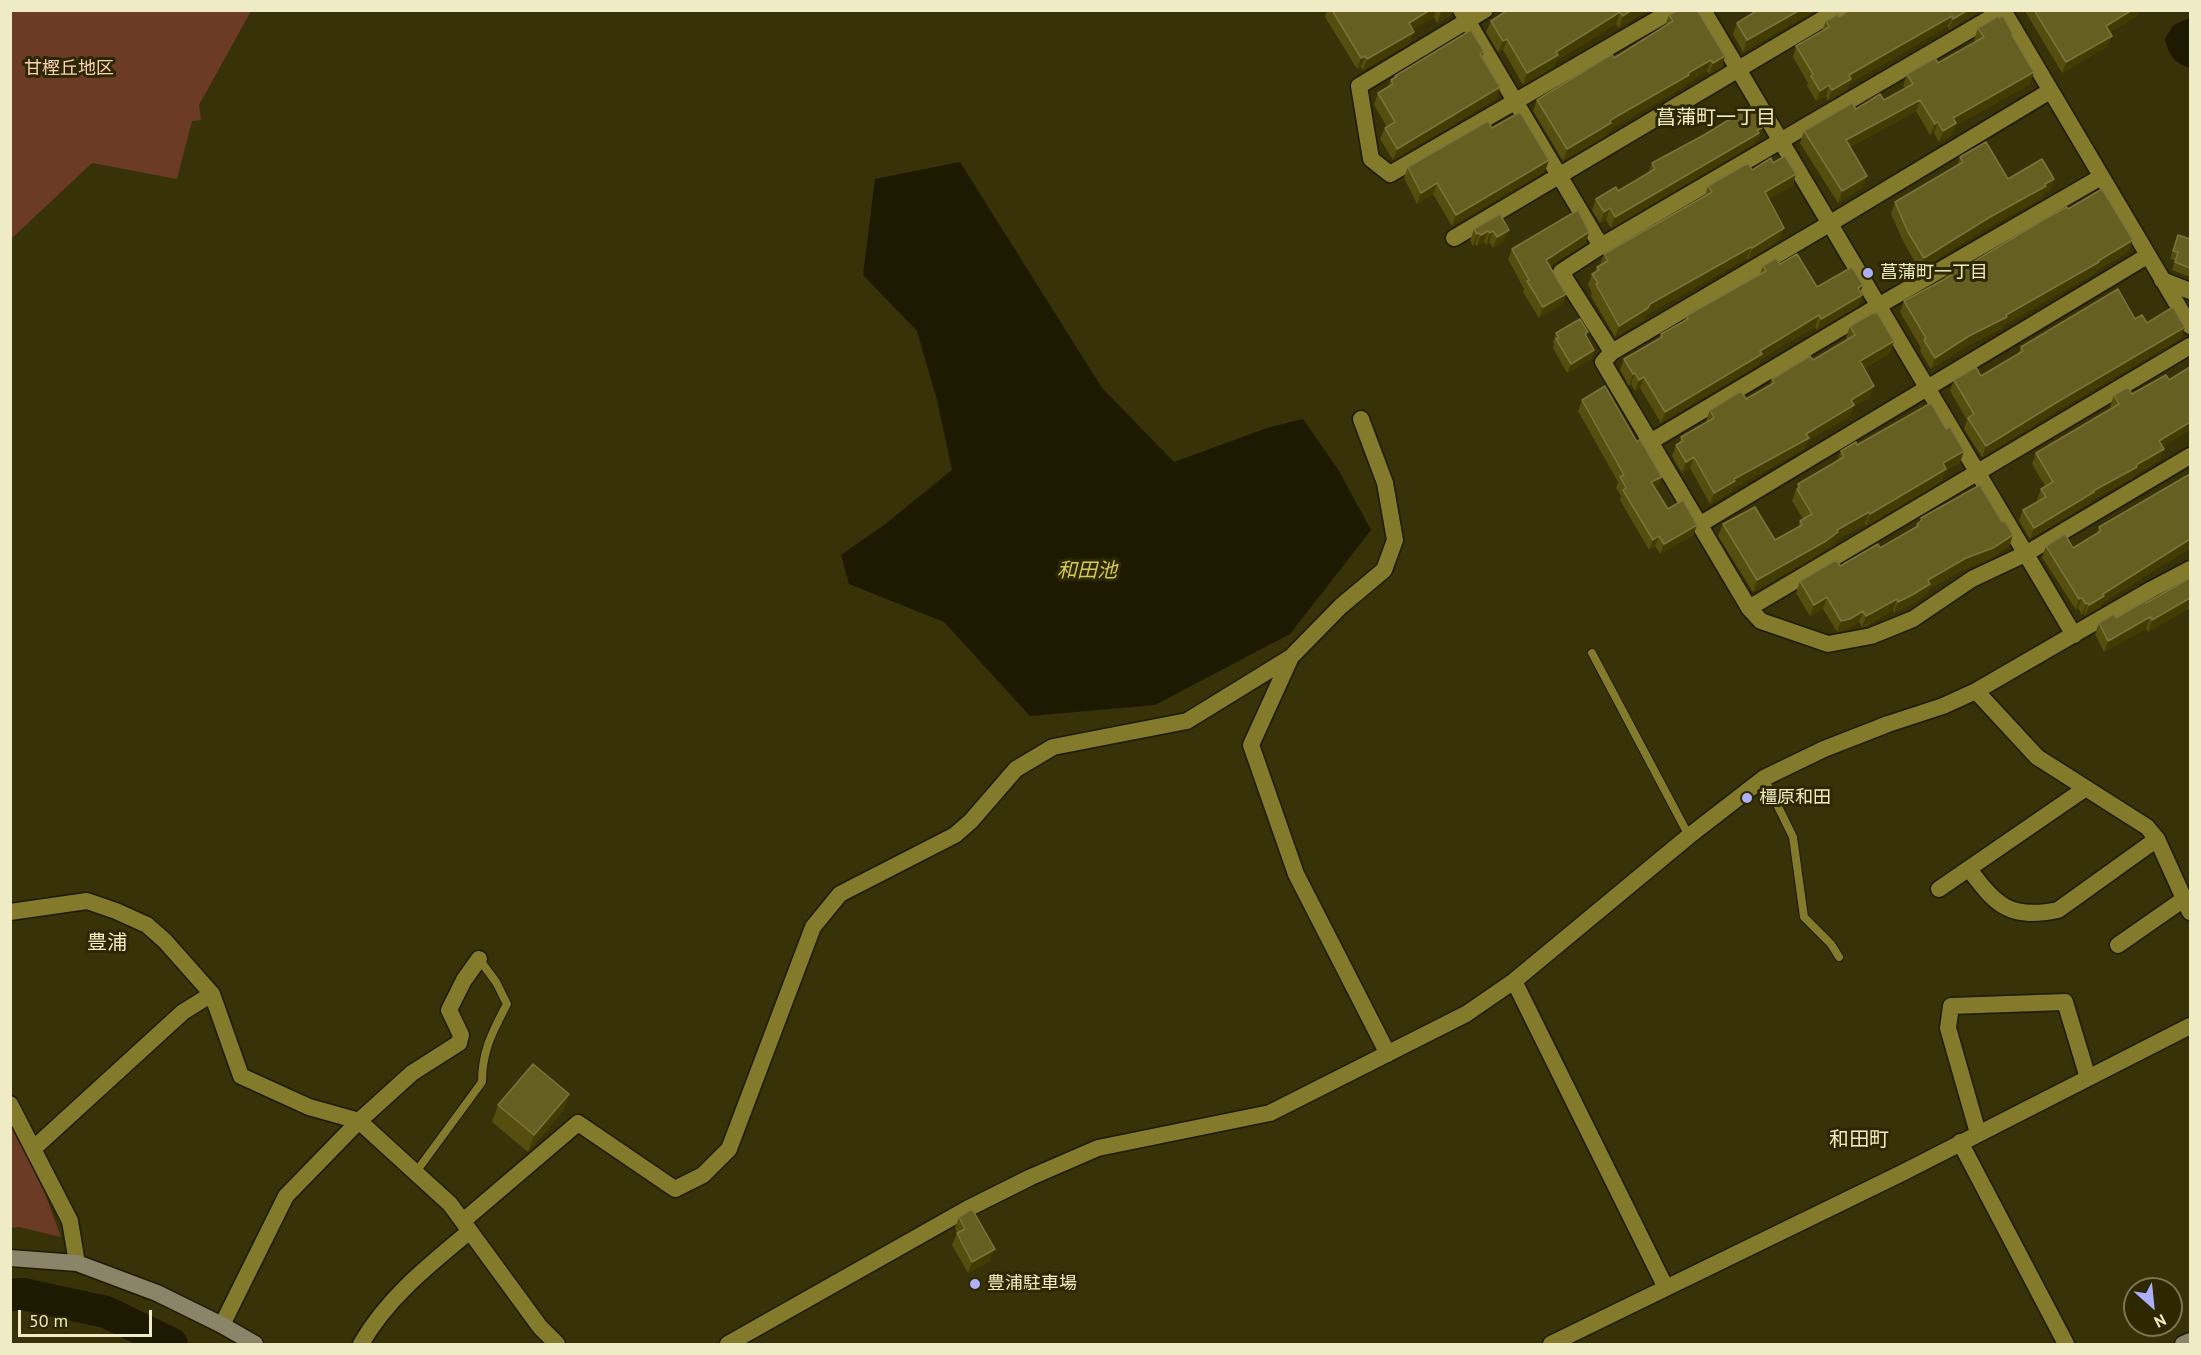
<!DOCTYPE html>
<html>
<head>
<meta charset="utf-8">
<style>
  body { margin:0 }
  #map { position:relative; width:2201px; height:1355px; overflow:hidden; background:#373208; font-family:"PT Sans",sans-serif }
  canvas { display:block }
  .frame { position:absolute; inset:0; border:12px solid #efebc5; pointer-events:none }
  .north { position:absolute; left:2123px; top:1277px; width:60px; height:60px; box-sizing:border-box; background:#2d2800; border:2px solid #7b764f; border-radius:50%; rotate:153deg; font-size:16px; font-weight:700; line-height:24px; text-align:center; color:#efebc5 }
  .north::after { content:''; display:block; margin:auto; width:21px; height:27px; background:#adaffb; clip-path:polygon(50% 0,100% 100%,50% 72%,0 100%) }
  .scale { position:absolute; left:18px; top:1310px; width:134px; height:27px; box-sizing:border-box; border:3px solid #efebc5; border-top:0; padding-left:8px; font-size:18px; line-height:21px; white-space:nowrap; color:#efebc5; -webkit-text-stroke:4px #2d2800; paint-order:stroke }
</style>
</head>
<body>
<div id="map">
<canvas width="2201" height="1355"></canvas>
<div class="frame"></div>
<div class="north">N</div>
<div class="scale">50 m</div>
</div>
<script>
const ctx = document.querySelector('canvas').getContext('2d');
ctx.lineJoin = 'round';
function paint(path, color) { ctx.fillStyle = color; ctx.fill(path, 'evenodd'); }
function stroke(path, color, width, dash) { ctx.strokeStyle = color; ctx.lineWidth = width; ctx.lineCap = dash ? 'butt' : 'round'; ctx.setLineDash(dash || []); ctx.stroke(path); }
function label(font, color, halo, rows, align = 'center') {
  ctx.font = font + ' "PT Sans","Noto Sans JP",sans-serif'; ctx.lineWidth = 6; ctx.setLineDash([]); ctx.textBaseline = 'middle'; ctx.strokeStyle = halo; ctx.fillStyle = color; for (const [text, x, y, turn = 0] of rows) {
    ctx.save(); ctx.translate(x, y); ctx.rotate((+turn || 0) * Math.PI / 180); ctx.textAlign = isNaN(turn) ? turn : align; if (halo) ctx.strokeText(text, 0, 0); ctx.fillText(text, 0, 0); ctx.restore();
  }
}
paint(new Path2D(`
  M11 10H251V11L199 105 201 120 192 121 177 179 92 163 11 239Z
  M11 1125 44 1191 61 1237 19 1227 11 1228Z`), '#6c3b26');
paint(new Path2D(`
  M2190 18V68C2173 62 2170 57 2165 39L2173 25Z
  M960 162 1102 388 1174 462 1267 428 1303 419 1339 471 1371 530 1290 634 1155 705 1030 716 944 622 849 584 841 555 884 525 952 470 937 400 917 331 863 275 875 179Z`), '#1e1a02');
stroke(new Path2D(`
  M10 1295 23 1294 106 1312 172 1344`), '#1e1a02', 32);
const service = new Path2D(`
  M1592 653 1689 836
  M1764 778 1793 837 1804 917 1831 944 1839 957
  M416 1172 482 1082C482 1050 493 1031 507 1004L496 982 479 959`);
const minor = new Path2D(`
  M1461 10 1601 246
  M1485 10 1359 86 1371 159 1390 174 1673 10
  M1703 10 2074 635
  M2003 10 2190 326
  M2004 10 1601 246 1561 272 1612 352 1603 362 1749 608 1761 621 1828 644 1871 636 1913 619 1972 579 2027 553 2190 456
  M1454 238 1838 10
  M2162 280 2190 291
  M1612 352 1829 224 2050 91
  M1361 419 1385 483 1395 540 1384 570 1341 606 1291 657 1251 745 1296 874 1388 1054
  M1650 442 1878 306 2101 177
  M1699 525 2147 256
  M1749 608 2190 346
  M1976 691 2037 757 2147 827 2157 839 2190 912
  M1969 869C1996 905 2009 920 2058 910L2157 839
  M1939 889 2086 788
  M10 912 87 901 116 911 147 925 165 941 212 994 183 1012 33 1149
  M2118 945 2184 899
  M1514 981 1666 1288
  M212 994 241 1076 309 1107 359 1121 450 1204 540 1327 557 1344
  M10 1104 70 1221 77 1263
  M1978 1133 1948 1028 1951 1006 2065 1002 2088 1078
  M1960 1142 2066 1344
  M463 1221 578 1123 675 1189 703 1175 729 1149 813 927 840 894 955 835 971 821 1016 769 1053 747 1187 721 1291 657
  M222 1325 286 1196 359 1121 412 1073 459 1043 461 1035 449 1010 464 980 479 959
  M361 1344C387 1298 430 1264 470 1231
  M728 1344 967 1209 1031 1177 1098 1148 1270 1113 1466 1014 1514 981 1689 836 1764 778 1824 749 1888 724 1943 706 1976 691 2152 589 2190 569
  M1551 1344 1902 1173 2190 1026`);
const secondary = new Path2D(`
  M10 1258 77 1263 157 1293 222 1325 255 1344
  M2183 1344 2190 1341`);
stroke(service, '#1d1a03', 10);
stroke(minor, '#1d1a03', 19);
stroke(secondary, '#1d1a03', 19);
stroke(service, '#837a2c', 8);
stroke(minor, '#837a2c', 16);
stroke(secondary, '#8a8468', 16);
paint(new Path2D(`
  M1327 10H1453L1452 14 1437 23 1434 17 1413 29 1410 43 1363 70 1361 67 1357 69 1325 17Z
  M1647 10 1619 28 1616 24 1556 61 1554 67 1523 85 1503 50 1498 52 1486 32 1491 21Z
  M1758 10H1816L1743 52 1733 34 1737 23Z
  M1850 10H1982L1949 30 1948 26 1890 60 1850 83 1847 90 1828 101 1826 96 1816 101 1807 86 1808 83 1793 57 1796 46 1822 31 1826 21 1839 17Z
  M2026 10H2139L2137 16 2110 32 2108 46 2062 73 2026 13Z
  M1669 15 1725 56 1721 68 1709 74 1707 71 1687 83 1685 86 1610 129 1607 135 1563 161 1533 111 1537 100 1614 58 1665 26Z
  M1978 28 2013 36 2030 84 1955 126 1952 135 1939 142 1934 133 1930 135 1916 111 1850 147 1863 187 1838 203 1800 143 1804 131 1856 109 1884 100 1905 88 1903 86 1907 74 1938 63 1976 42 1974 40Z
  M1484 51 1482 57 1500 87 1496 99 1393 160 1380 139 1385 128 1387 127 1374 105 1378 93 1388 87 1391 80 1394 78 1395 76Z
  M1762 122 1761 126 1762 128 1758 139 1756 140 1754 144 1611 228 1606 220 1600 223 1592 210 1596 199 1618 191 1648 173 1652 163Z
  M1492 128 1549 160 1545 171 1452 226 1433 194 1417 204 1404 178 1408 167Z
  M1960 157 2008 179H2054L2050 190 2044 193 2042 198 1986 228 1920 270 1904 243 1891 214 1895 202 1957 166Z
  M1773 163 1796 174 1792 186 1768 199 1780 239 1748 260 1747 258 1646 315 1644 320 1615 337 1591 296 1592 293 1588 285 1592 274 1595 272 1597 267 1600 265 1604 254 1705 196 1708 186Z
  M2068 209 2129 251 2096 271 2095 273 2004 325 2003 328 1965 347 1931 369 1920 351 1921 348 1900 312 1904 301 1944 279 1948 269 1963 268Z
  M1500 214 1505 241 1493 248 1489 242 1486 245 1484 242 1477 246 1475 244 1473 246 1470 241 1474 229Z
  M2178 235 2190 239V277L2172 270 2175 260 2170 259Z
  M1586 243 1549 266 1566 294 1562 304 1539 318 1523 292 1524 289 1508 259 1512 249Z
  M1780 264 1817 287 1863 285 1860 292 1862 295 1858 306 1817 330 1815 327 1788 342 1760 360 1758 365 1661 423 1640 388 1635 391 1631 384 1629 386 1620 370 1624 359 1659 339 1661 334 1684 321 1686 316 1760 274 1763 266Z
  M2135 319 2147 323 2185 327 2181 338 2050 415 1982 457 1964 429 1967 420 1950 391 1954 380 1981 376 2018 354 2021 347Z
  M1850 326 1894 341 1890 353 1864 368 1870 397 1853 407 1850 416 1807 441 1804 449 1732 489 1731 492 1710 504 1690 468 1682 473 1672 456 1676 445 1679 443 1681 437 1707 423 1706 421 1710 410 1746 399 1769 386 1772 379 1813 360 1847 339 1846 337Z
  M1588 332 1586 336 1594 350 1591 359 1567 373 1553 348 1554 344 1553 342 1556 333Z
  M2114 395 2162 447 2160 460 2134 475 2133 478 2091 500 2090 503 2030 539 2019 521 2023 510 2038 501 2037 500 2041 489 2045 486 2032 464 2036 453 2111 408 2110 406Z
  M1582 400 1658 487 1655 489 1668 509 1697 525 1693 535 1660 554 1655 546 1649 550 1620 500 1621 496 1616 488 1618 482 1578 411Z
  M1857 445 1960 463 1945 471 1942 481 1866 526 1865 524 1835 541 1834 544 1821 553 1753 592 1718 536 1723 524 1775 540 1798 527 1800 521 1803 519 1792 501 1798 484 1837 461 1841 451Z
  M2190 474V548L2102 603 2100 607 2085 616 2084 613 2082 615 2078 608 2076 610 2042 557 2046 546 2073 548 2097 533 2099 527Z
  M1921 518 2002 522 2013 535 2009 546 1989 559 1962 570 1929 589 1926 595 1908 606 1894 613 1893 610 1864 627H1862L1859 622 1846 630 1837 632 1823 609 1810 616 1796 593 1800 581 1840 566 1880 548 1916 527 1917 524 1920 522Z
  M2190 578V609L2189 610 2188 609 2148 632 2146 629 2104 652 2095 634 2099 623 2116 618 2146 603Z
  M569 1094 563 1111 528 1152 492 1122 498 1105Z
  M959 1217 990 1261 968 1273 952 1245 957 1233 955 1228Z`), '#554e0e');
paint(new Path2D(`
  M1430 10H1436L1434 17 1405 34 1409 23Z
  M1443 10H1453L1452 14 1437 23 1441 12Z
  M1632 10H1647L1619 28 1623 16Z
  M1800 10H1816L1743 52 1747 40Z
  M1968 10H1982L1949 30 1953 19Z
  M2132 10H2139L2137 16 2103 37 2106 26Z
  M1620 12 1616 24 1556 61 1554 67 1523 85 1527 73 1556 52Z
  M1952 16 1948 26 1850 83 1847 90 1828 101 1832 90 1849 75Z
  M1414 32 1410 43 1363 70 1367 59Z
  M2112 36 2108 46 2062 73 2066 62Z
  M1507 39 1503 50 1498 52 1503 41Z
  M1365 56 1361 67 1357 69 1361 58Z
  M1725 56 1721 68 1709 74 1713 63Z
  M1711 60 1707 71 1687 83 1685 86 1610 129 1607 135 1563 161 1567 149 1614 118Z
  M2034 72 2030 84 1955 126 1952 135 1939 142 1943 131 1953 118Z
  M1829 85 1826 96 1816 101 1820 91Z
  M1500 87 1496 99 1393 160 1397 149Z
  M1920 100 1916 111 1842 151 1846 140Z
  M1762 122 1760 129 1762 128 1758 139 1756 140 1754 144 1611 228 1615 217Z
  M1938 122 1934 133 1930 135 1935 124Z
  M1549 160 1545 171 1452 226 1456 215Z
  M1796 174 1792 186 1761 204 1765 192Z
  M1867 176 1863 187 1838 203 1842 191Z
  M2054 179 2050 190 2044 193 2042 198 1986 228 1920 270 1924 258 1990 217Z
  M1437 183 1433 194 1417 204 1421 193Z
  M1610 208 1606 220 1600 223 1604 212Z
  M1784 228 1780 239 1748 260 1752 248Z
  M1509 230 1505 241 1493 248 1497 237Z
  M1488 231 1484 242 1477 246 1481 235Z
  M1493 231 1489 242 1486 245 1490 233Z
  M1589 232 1586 243 1542 270 1546 260Z
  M1479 233 1475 244 1473 246 1477 234Z
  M2133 240 2129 251 2096 271 2095 273 2004 325 2003 328 1965 347 1931 369 1935 358 1969 336 2006 315Z
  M1751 247 1747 258 1646 315 1644 320 1615 337 1619 326 1650 304Z
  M1863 285 1859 296 1862 295 1858 306 1817 330 1821 319Z
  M1566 294 1562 304 1539 318 1543 307Z
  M1819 315 1815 327 1760 360 1758 365 1661 423 1665 412 1760 351Z
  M2185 327 2181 338 2050 415 1982 457 1986 446 2054 404Z
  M1894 341 1890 353 1855 372 1860 361Z
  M1594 350 1591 359 1567 373 1571 364Z
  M1635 373 1631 384 1629 386 1633 374Z
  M1644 377 1640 388 1635 391 1639 380Z
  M1874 386 1870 397 1853 407 1850 416 1807 441 1804 449 1732 489 1731 492 1710 504 1714 493 1734 479 1806 434 1851 400Z
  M2190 422V430L2155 452 2159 441Z
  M2164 449 2160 460 2134 475 2133 478 2091 500 2090 503 2030 539 2034 528 2093 491Z
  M1964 451 1960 463 1945 471 1942 481 1866 526 1870 514 1943 463Z
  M1694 457 1690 468 1682 473 1686 462Z
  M1662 477 1658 487 1648 493 1651 482Z
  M1869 512 1865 524 1835 541 1834 544 1821 553 1753 592 1757 580 1837 530Z
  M1697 525 1693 535 1660 554 1664 544Z
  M2013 535 2009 546 1989 559 1962 570 1929 589 1926 595 1908 606 1894 613 1898 602 1928 580 1966 558Z
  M1659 536 1655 546 1649 550 1653 540Z
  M2190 539V548L2102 603 2100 607 2085 616 2089 605 2103 594Z
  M1827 597 1823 609 1810 616 1814 605Z
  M2082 598 2078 608 2076 610 2079 599Z
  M2190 598 2188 609 2148 632 2152 620Z
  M1897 599 1893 610 1862 627 1866 616Z
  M2088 603 2084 613 2082 615 2086 604Z
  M1863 611 1859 622 1846 630 1837 632 1841 621Z
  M2150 617 2146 629 2104 652 2108 641Z
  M569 1094 563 1111 528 1152 534 1135Z
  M995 1249 990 1261 968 1273 972 1262Z`), '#423c03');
const building = new Path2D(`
  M1332 10H1430L1409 23 1414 32 1367 59 1365 56 1361 58Z
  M1508 10H1632L1623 16 1620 12 1556 52 1558 55 1527 73 1507 39 1503 41 1491 21Z
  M1679 10H1697L1725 56 1713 63 1711 60 1688 73 1689 75 1614 118 1610 121 1611 123 1567 149 1537 100 1612 54 1614 58 1673 21 1669 15Z
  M1758 10H1800L1747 40 1737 23Z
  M1850 10H1968L1953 19 1952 16 1894 49 1849 75 1851 79 1832 90 1829 85 1820 91 1811 76 1813 74 1796 46 1829 27 1826 21 1838 14 1839 17Z
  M2034 10H2132L2106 26 2112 36 2066 62Z
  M1998 16 1999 18 2003 16 2013 34 2012 35 2034 72 1953 118 1956 123 1943 131 1938 122 1935 124 1920 100 1846 140 1867 176 1842 191 1804 131 1852 103 1856 109 1880 94 1884 100 1913 84 1907 74 1935 58 1938 63 1984 37 1978 28Z
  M1471 30 1484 51 1480 54 1500 87 1397 149 1385 128 1395 122 1378 93 1393 84 1391 80 1396 77 1395 76Z
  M1753 105 1762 122 1759 123 1762 128 1757 130 1759 133 1615 217 1610 208 1604 212 1596 199 1616 187 1618 191 1655 169 1652 163 1704 135Z
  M1520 112 1549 160 1456 215 1437 183 1421 193 1408 167 1488 121 1492 128Z
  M1986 142 2008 179 2042 159 2054 179 2045 184 2046 186 1990 217 1924 258 1908 232 1895 202 1963 162 1960 157Z
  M1785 156 1796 174 1765 192 1784 228 1752 248 1751 247 1650 304 1648 308 1619 326 1596 284 1598 283 1592 274 1599 270 1597 267 1608 261 1604 254 1712 192 1708 186 1748 163 1752 170 1771 158 1773 163Z
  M2102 189 2133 240 2098 261 2099 262 2006 315 2007 317 1969 336 1935 358 1924 340 1926 338 1904 301 1952 275 1948 269 1959 262 1963 268 2043 220 2067 207 2068 209Z
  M1578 210 1589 232 1546 260 1566 294 1543 307 1527 281 1529 280 1512 249Z
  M1500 214 1509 230 1497 237 1493 231 1490 233 1488 231 1481 235 1479 233 1477 234 1474 229Z
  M2178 235 2190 239V268L2175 262 2178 252 2173 251Z
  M1797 254 1817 287 1852 267 1863 285 1858 288 1862 295 1821 319 1819 315 1793 331 1760 351 1762 354 1665 412 1644 377 1639 380 1635 373 1633 374 1624 359 1662 337 1661 334 1688 319 1686 316 1766 271 1763 266 1776 258 1780 264Z
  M2118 289 2135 319 2142 315 2147 323 2173 307 2185 327 2054 404 1986 446 1968 418 1974 414 1954 380 1976 367 1981 376 2023 351 2021 347Z
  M1877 312 1894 341 1860 361 1874 386 1851 400 1854 405 1806 434 1809 438 1734 479 1735 481 1714 493 1694 457 1686 462 1676 445 1683 441 1681 437 1714 418 1710 410 1741 391 1746 399 1774 383 1772 379 1810 356 1813 360 1855 335 1850 326 1873 313 1874 314Z
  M1580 319 1588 332 1585 334 1594 350 1571 364 1556 339 1559 338 1556 333Z
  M2190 367V422L2159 441 2164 449 2136 465 2137 467 2093 491 2094 492 2034 528 2023 510 2046 497 2041 489 2053 482 2036 453 2119 404 2114 395 2128 387 2132 394 2166 375 2169 380Z
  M1605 386 1637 442 1640 439 1662 477 1651 482 1668 509 1683 500 1697 525 1664 544 1659 536 1653 540 1623 490 1626 488 1620 477 1624 475 1582 400Z
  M1931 403 1946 429 1950 427 1964 451 1943 463 1946 469 1870 514 1869 512 1837 530 1838 532 1826 541 1757 580 1723 524 1755 507 1775 540 1802 525 1800 521 1812 514 1797 489 1800 487 1798 484 1844 457 1841 451 1856 442 1857 445Z
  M2190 474V539L2103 594 2104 596 2089 605 2088 603 2086 604 2082 598 2079 599 2046 546 2065 534 2073 548 2101 531 2099 527Z
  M1980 485 2002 522 2005 521 2013 535 1993 548 1966 558 1928 580 1930 584 1912 595 1898 602 1897 599 1868 615 1866 616 1863 611 1850 619 1841 621 1827 597 1814 605 1800 581 1836 560 1840 566 1878 544 1880 548 1918 526 1917 524 1922 520 1921 518Z
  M2190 578V598L2152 620 2150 617 2108 641 2099 623 2114 614 2116 618 2145 601 2146 603Z
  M533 1064 569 1094 534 1135 498 1105Z
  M972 1209 995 1249 972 1262 957 1233 965 1229 959 1217Z`);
paint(building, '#655f21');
stroke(building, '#7b753b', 1.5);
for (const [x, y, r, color] of [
  [1868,273,6,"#adaffb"],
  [1747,798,6,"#adaffb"],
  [975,1284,6,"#adaffb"]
]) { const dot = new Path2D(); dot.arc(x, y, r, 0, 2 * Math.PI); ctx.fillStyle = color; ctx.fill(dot); stroke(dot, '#2d2800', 2); }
label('18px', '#fbd0bf', '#2d2800', [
  ["甘樫丘地区",69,69]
]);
label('18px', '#efebc5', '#2d2800', [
  ["菖蒲町一丁目",1880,273],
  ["橿原和田",1759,798],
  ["豊浦駐車場",987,1284]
], 'left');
label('20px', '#efebc5', '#2d2800', [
  ["菖蒲町一丁目",1716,118],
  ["豊浦",107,943],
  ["和田町",1859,1140]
]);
label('italic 20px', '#d7c958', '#2d2800', [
  ["和田池",1087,571]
]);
</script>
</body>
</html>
